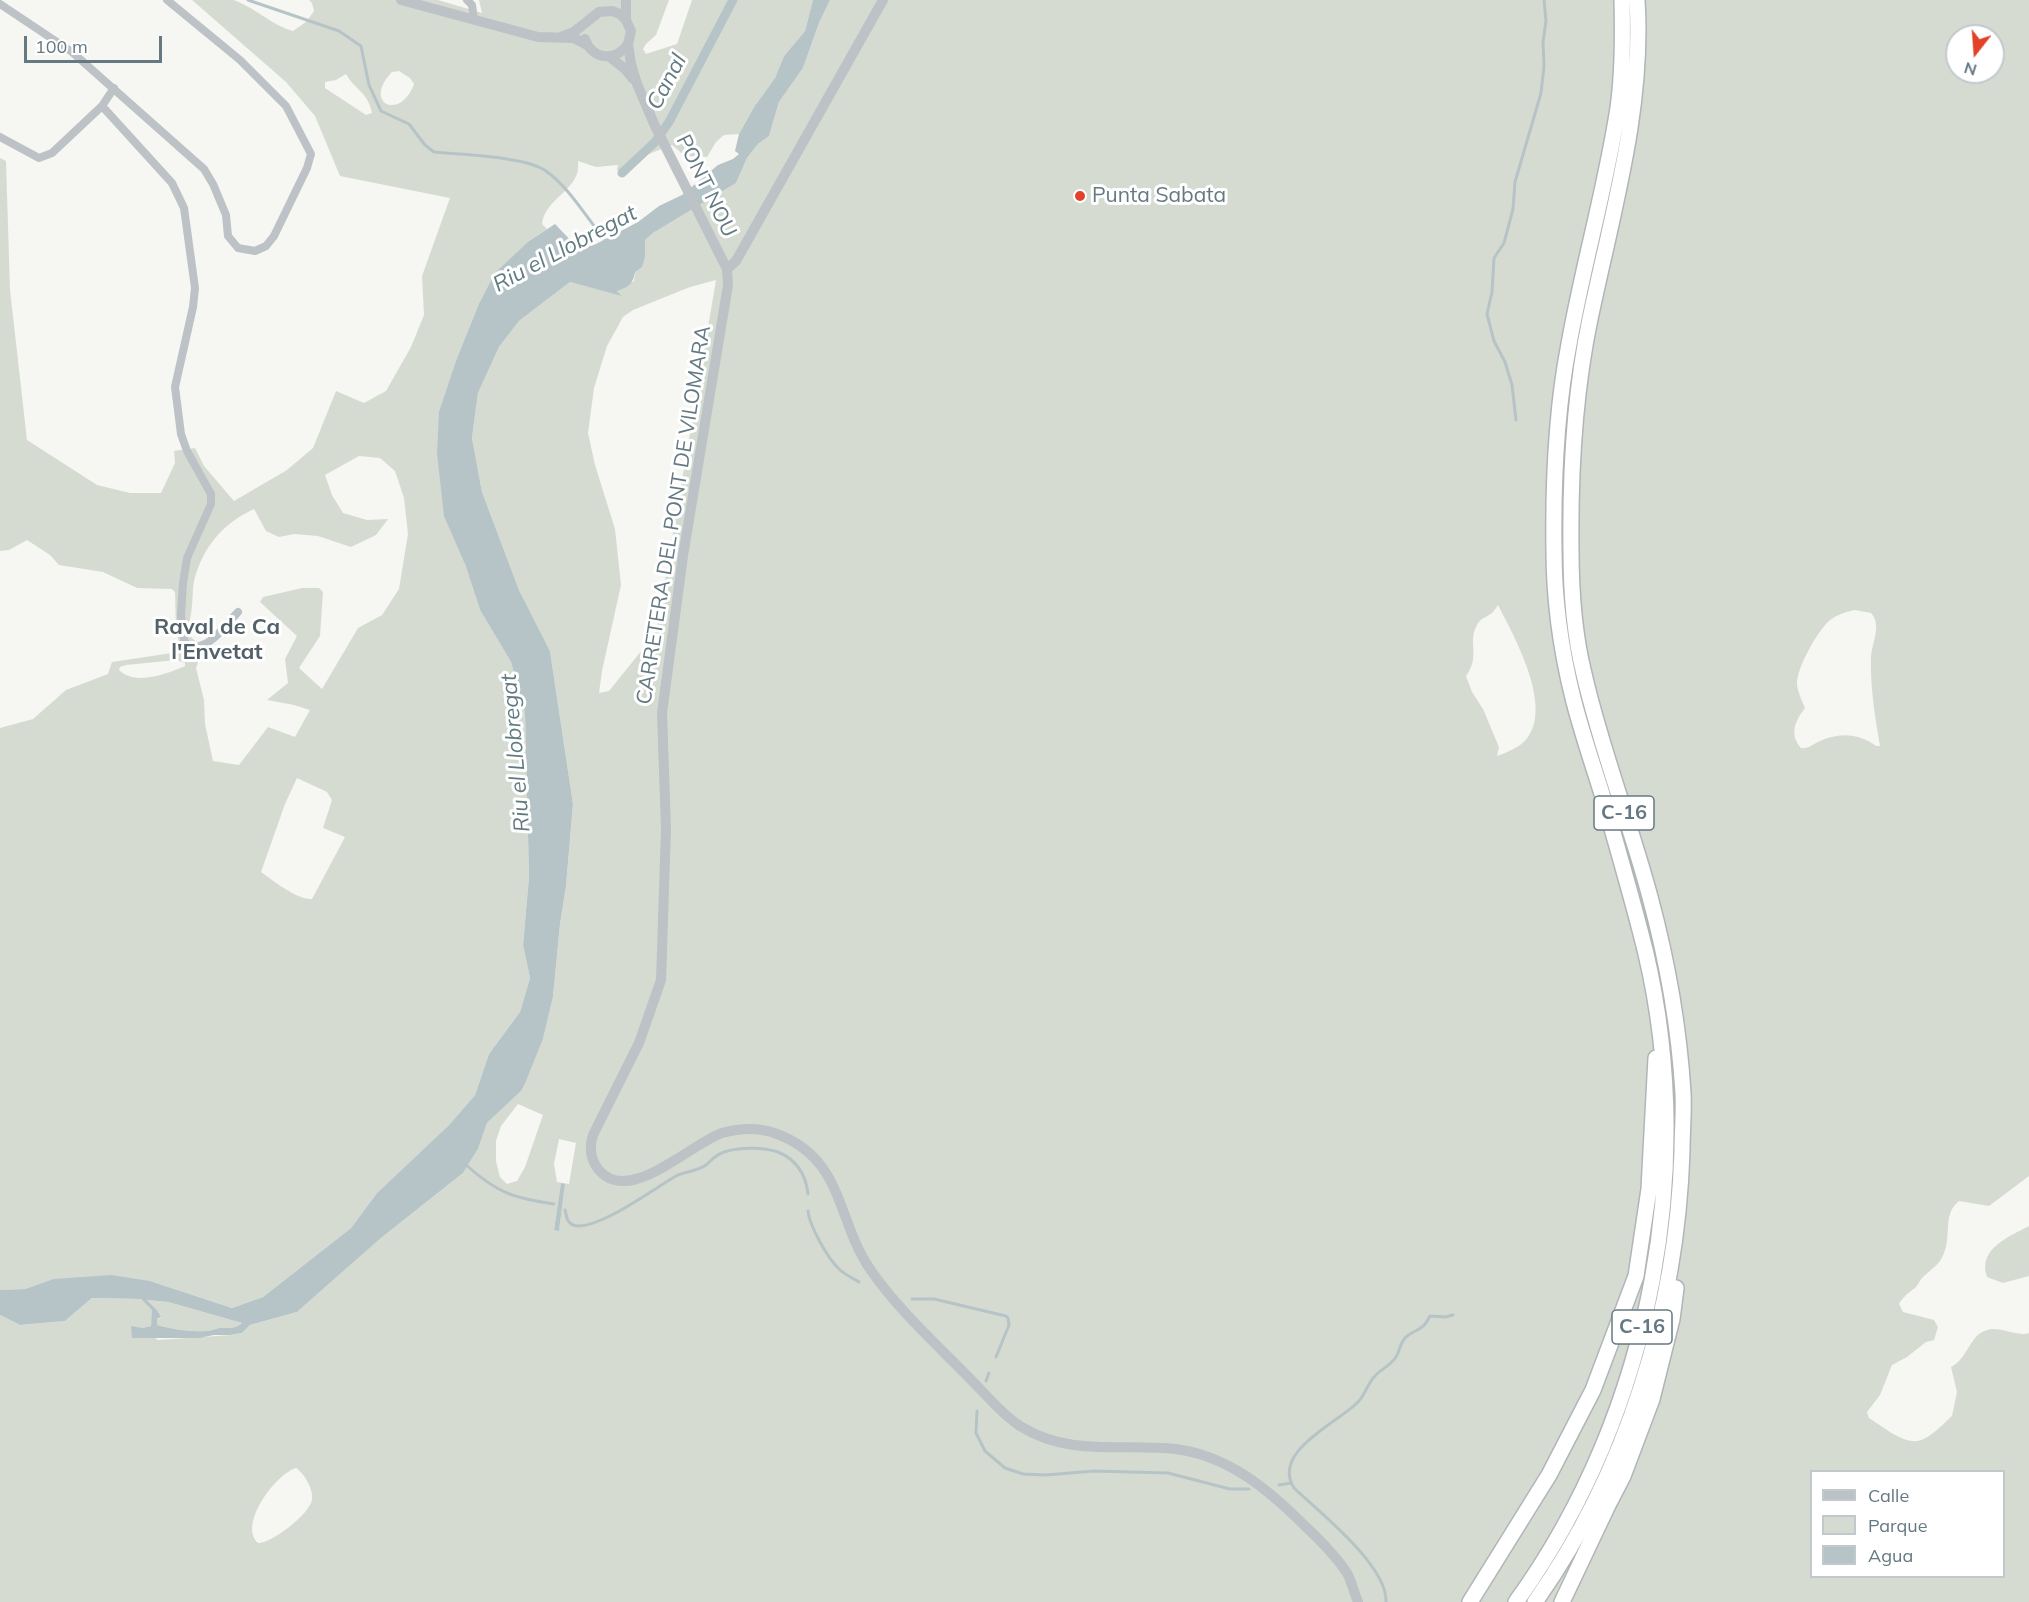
<!DOCTYPE html>
<html>
<head>
<meta charset="utf-8">
<style>
  body { margin:0 }
  #map { position:relative; width:2029px; height:1602px; overflow:hidden; background:#f6f6f3; font-family:Mulish,sans-serif }
  canvas { display:block }
  .legend { position:absolute; left:1810px; top:1470px; width:195px; height:108px; box-sizing:border-box; background:#fff; border:2px solid #c1c9cd; margin:0; padding:8px 10px; list-style:none; font-size:18px; color:#657983 }
  .legend li { display:flex; align-items:center; gap:12px; height:30px }
  .legend b { width:30px; border:2px solid #c1c9cd }
  .north { position:absolute; left:1945px; top:24px; width:60px; height:60px; box-sizing:border-box; background:#fff; border:2px solid #c1c9cd; border-radius:50%; rotate:197deg; font-size:16px; font-weight:700; line-height:24px; text-align:center; color:#657983 }
  .north::after { content:''; display:block; margin:auto; width:21px; height:27px; background:#e14228; clip-path:polygon(50% 0,100% 100%,50% 72%,0 100%) }
  .scale { position:absolute; left:24px; top:36px; width:138px; height:27px; box-sizing:border-box; border:3px solid #657983; border-top:0; padding-left:8px; font-size:18px; line-height:21px; white-space:nowrap; color:#657983; -webkit-text-stroke:4px #fff; paint-order:stroke }
</style>
</head>
<body>
<div id="map">
<canvas width="2029" height="1602"></canvas>
<ul class="legend">
<li><b style="height:8px;background:#bcc2c5"></b>Calle</li>
<li><b style="height:16px;background:#d6dbd2"></b>Parque</li>
<li><b style="height:16px;background:#b6c4c7"></b>Agua</li>
</ul>
<div class="north">N</div>
<div class="scale">100 m</div>
</div>
<script>
const ctx = document.querySelector('canvas').getContext('2d');
ctx.lineJoin = 'round';
function paint(path, color) { ctx.fillStyle = color; ctx.fill(path, 'evenodd'); }
function stroke(path, color, width, dash) { ctx.strokeStyle = color; ctx.lineWidth = width; ctx.lineCap = dash ? 'butt' : 'round'; ctx.setLineDash(dash || []); ctx.stroke(path); }
function label(font, color, halo, rows, align = 'center') {
  ctx.font = font + ' Mulish,sans-serif'; ctx.lineWidth = 6; ctx.setLineDash([]); ctx.textBaseline = 'middle'; ctx.strokeStyle = halo; ctx.fillStyle = color; for (const [text, x, y, turn = 0] of rows) {
    ctx.save(); ctx.translate(x, y); ctx.rotate((+turn || 0) * Math.PI / 180); ctx.textAlign = isNaN(turn) ? turn : align; if (halo) ctx.strokeText(text, 0, 0); ctx.fillText(text, 0, 0); ctx.restore();
  }
}
paint(new Path2D(`
  M192 0C203 0 225 0 234 0 256 8 271 25 293 31L306 22 314 11 312 3 309 0H438L482 13 479 0H669L656 35 646 44 643 49 646 54 677 44 692 0H813L805 31 784 56 775 78 754 107 739 134 724 135 716 142 707 157 685 156 672 145 646 155 624 176 617 170 618 165 596 167 578 161C582 190 545 197 542 224L547 229 529 241 456 361 465 564 480 610 511 662 525 713 529 877 523 945 530 978 520 1012 489 1054 475 1095 449 1125 377 1193 351 1228 263 1297 232 1308 150 1281 53 1279 25 1289 0 1290V728L33 719 66 690 108 674 112 662 172 653 180 646 176 630 175 592 172 589 137 588 103 572 59 565 50 555 27 540 9 550 0 551V158L6 161 10 290 27 440 97 485 130 493H161L175 463 174 451 195 448 204 466 234 501 287 470 313 448 336 391 364 403 386 391 411 347 424 315 422 276 450 198 340 176 315 116 286 82ZM399 71 410 78 414 84C400 122 362 103 392 72ZM346 74C355 90 368 92 372 113L366 115 325 88V82L336 80ZM359 456 380 458 395 471 404 498 408 534 399 589 382 615 358 628 322 689 299 668 320 636 323 592 319 588H302L263 597 260 602 297 636 285 659 288 683 267 700 294 705 310 710 295 737 268 727 239 765 213 761 205 724 204 700 196 668 202 651 208 646 204 640 198 642C185 636 189 625 191 614 193 603 192 592 194 581 203 547 222 524 254 509L266 531 279 537 294 534 318 536 351 547 376 535 388 519 367 520 343 513 332 495 325 475ZM176 660 185 663V666C167 674 135 686 119 670L120 667 126 665ZM297 778 327 792 332 800 323 828 345 837 312 899C297 900 274 881 261 872L285 804Z
  M830 0H2029V1176L1989 1206 1959 1201C1942 1215 1952 1234 1944 1253 1940 1265 1932 1268 1923 1277 1920 1280 1918 1285 1915 1288 1908 1293 1903 1297 1899 1304L1903 1312 1934 1320 1938 1327 1934 1340 1926 1342 1907 1357 1892 1365 1880 1395 1867 1412 1869 1418C1882 1426 1902 1443 1917 1441 1930 1439 1943 1424 1952 1416L1957 1392 1951 1367C1968 1359 1969 1335 1987 1330 2001 1326 2015 1337 2029 1333V1602H0V1315L20 1325 65 1321 92 1298 141 1299 153 1310 151 1326 142 1328 158 1340 231 1335 242 1333 250 1325 297 1312 381 1238 463 1173 478 1149 487 1123 521 1091 525 1084 543 1039 553 997 560 924 566 886 573 804 550 651 519 590 482 492 472 438 478 393 499 347 519 321 570 282 621 295 617 291 634 281 635 272 645 257V240L653 233 736 183 747 158 758 144 769 136 779 102 803 68 819 23ZM1957 36H1993V72H1957ZM716 280 658 621 655 631 642 650 609 691 599 693 602 671 621 585 615 529 595 465 588 433 594 388 607 346 623 317 633 310 690 287ZM1498 605C1514 636 1552 704 1528 737 1521 747 1508 752 1497 756L1499 747 1483 709 1472 692 1466 676C1481 655 1467 643 1477 625 1481 617 1486 618 1492 613 1494 611 1496 608 1498 605ZM1855 610 1871 613C1882 625 1872 643 1871 657 1870 686 1875 717 1880 746H1876C1859 733 1838 732 1818 742 1812 745 1808 749 1801 748 1789 734 1795 721 1805 708 1802 701 1798 692 1797 685 1796 669 1817 632 1829 621 1836 615 1845 612 1855 610ZM518 1104 543 1115 525 1167 517 1181 507 1184 500 1177 496 1161V1141L501 1126ZM559 1139 576 1143 569 1184 557 1182 554 1164ZM561 1184H565L559 1230H554ZM296 1468C304 1473 314 1490 312 1500 309 1514 273 1543 258 1543 238 1524 276 1474 296 1468ZM1812 1472H2004V1576H1812Z
  M2029 1226V1276L2003 1283 1987 1277C1977 1249 2010 1236 2029 1226Z
  M147 1300 168 1302 242 1323C235 1329 228 1328 219 1328 214 1329 210 1331 205 1331 189 1332 173 1329 157 1325V1319L161 1318 157 1310Z`), '#d6dbd2');
paint(new Path2D(`
  M813 0H830L819 23 803 68 779 102 769 136 758 144 747 158 736 183 653 233 645 240V257L642 267 635 272C633 284 629 287 617 291L622 296 570 282 519 321 499 347 478 393 472 438 482 492 519 590 550 651 573 804 566 886 560 924 553 997 543 1039 525 1084 521 1091 487 1123 478 1149 463 1173 381 1238 297 1312 250 1325 242 1333 230 1335H214L199 1338H132L131 1326 142 1328 151 1326 152 1310 141 1299 92 1298 65 1321 20 1325 0 1315V1290L25 1289 53 1279 111 1275 150 1281 232 1308 263 1297 351 1228 377 1193 449 1125 475 1095 489 1054 520 1012 530 978 523 945 529 877 525 713 511 662 480 610 465 564 444 516 437 454 439 412 456 361 479 304 495 273 529 241 555 224 579 249 596 244 638 222 659 206 682 195 718 165 733 159 739 154 735 151 739 134 754 107 775 78 784 56 805 31ZM147 1300 168 1302 242 1323C235 1329 228 1328 219 1328 214 1329 210 1331 205 1331 189 1332 173 1329 157 1325V1319L161 1317 157 1310Z
  M561 1183 565 1184 559 1231 554 1230Z`), '#b6c4c7');
stroke(new Path2D(`
  M248 0 339 31 361 46 369 85 381 111 409 124 425 145 434 152C460 155 526 156 546 171 571 189 586 218 606 241
  M1516 420 1512 385 1505 362 1494 341 1487 314 1492 292 1494 258 1504 243 1513 209 1515 182 1541 93 1544 66 1543 42 1546 21 1544 0
  M465 1164C497 1193 513 1198 554 1204
  M565 1210C567 1216 566 1222 573 1225 595 1233 656 1187 676 1176 685 1171 696 1172 706 1165 712 1160 715 1155 724 1152 739 1147 764 1147 778 1152 797 1160 806 1175 808 1194
  M808 1211C809 1225 828 1259 839 1269 845 1275 853 1278 859 1282
  M912 1299H934L1006 1316 1008 1318 1009 1325 996 1357
  M986 1381 989 1373
  M977 1411 976 1433 985 1451 1005 1468 1023 1474 1046 1475 1094 1471 1168 1473 1230 1489H1249
  M1279 1485 1291 1483
  M1386 1602C1388 1566 1319 1512 1294 1488 1271 1452 1337 1423 1357 1403 1365 1396 1367 1384 1375 1376 1381 1369 1390 1366 1396 1357 1400 1351 1400 1342 1406 1337 1418 1327 1421 1333 1430 1316L1445 1317 1453 1315`), '#b6c4c7', 3);
stroke(new Path2D(`
  M622 173 655 142 669 122 733 0`), '#b6c4c7', 9);
const motorway = new Path2D(`
  M1470 1602 1549 1475 1593 1390 1636 1276 1649 1189 1656 1058
  M1516 1602C1653 1412 1701 1156 1640 930 1628 884 1615 839 1602 794 1592 762 1581 730 1573 698 1561 650 1554 600 1554 550 1553 482 1556 411 1569 344 1583 265 1606 187 1618 108 1623 72 1623 36 1622 0
  M1535 1602C1627 1472 1677 1310 1682 1151 1682 1132 1684 1112 1683 1093 1679 1027 1667 960 1650 897 1630 822 1601 749 1584 674 1574 634 1571 591 1571 550 1570 473 1574 395 1590 319 1612 213 1644 109 1637 0
  M1562 1602 1608 1505 1623 1476 1652 1399 1672 1319 1676 1288`);
stroke(motorway, '#b0b5b8', 18);
stroke(new Path2D(`
  M467 0 472 5 474 20
  M0 4 72 52 204 169 213 184 226 215 228 236 238 248 255 251 266 246 274 236 307 168 311 154 286 106 240 60 167 0
  M102 106 172 183 184 208 195 288 193 307 175 387 181 434 187 451 211 494V504L187 558 183 583 181 615 184 640 189 648C210 649 225 626 238 612
  M0 137 39 158 52 153 102 106 114 88`), '#bcc2c5', 8);
stroke(new Path2D(`
  M401 0 538 37 574 38 587 45
  M626 0V20
  M561 37 574 32 599 12 612 11 620 14 626 20 631 31 628 44 631 64 637 84 655 126 727 269 728 285 683 556 662 713 666 829 661 980 639 1043 593 1135C589 1147 590 1158 598 1169 628 1207 690 1144 722 1133 740 1128 759 1127 777 1134 844 1159 836 1219 870 1269 901 1314 941 1348 978 1387 992 1401 1003 1415 1020 1426 1069 1457 1122 1443 1176 1449 1229 1456 1269 1490 1306 1527 1321 1541 1335 1555 1347 1573 1352 1582 1354 1593 1358 1602
  M585 39C592 60 616 62 628 44
  M610 57 625 69 633 79
  M727 269 736 261 883 0`), '#bcc2c5', 10);
stroke(motorway, '#fff', 15);
for (const [x, y, r, color] of [
  [1080,196,6,"#e14228"]
]) { const dot = new Path2D(); dot.arc(x, y, r, 0, 2 * Math.PI); ctx.fillStyle = color; ctx.fill(dot); stroke(dot, '#fff', 2); }
for (const [x, y, w] of [
  [1624,813,60],
  [1642,1327,60]
]) { const box = new Path2D(); box.roundRect(x - w / 2, y - 17, w, 34, 4.5); ctx.fillStyle = '#fff'; ctx.fill(box); stroke(box, '#657983', 1.5); }
label('bold 20px', '#657983', null, [
  ["C-16",1624,813],
  ["C-16",1642,1327]
]);
label('21px', '#657983', '#fff', [
  ["PONT NOU",706,186,64],
  ["CARRETERA DEL PONT DE VILOMARA",674,515,-81]
]);
label('21px', '#657983', '#fff', [
  ["Punta Sabata",1092,196]
], 'left');
label('italic 22px', '#617b80', '#fff', [
  ["Canal",667,82,-62],
  ["Riu el Llobregat",565,249,-28],
  ["Riu el Llobregat",516,753,-95]
]);
label('bold 22px', '#536169', '#fff', [
  ["Raval de Ca",217,627],
  ["l'Envetat",217,652]
]);
</script>
</body>
</html>
